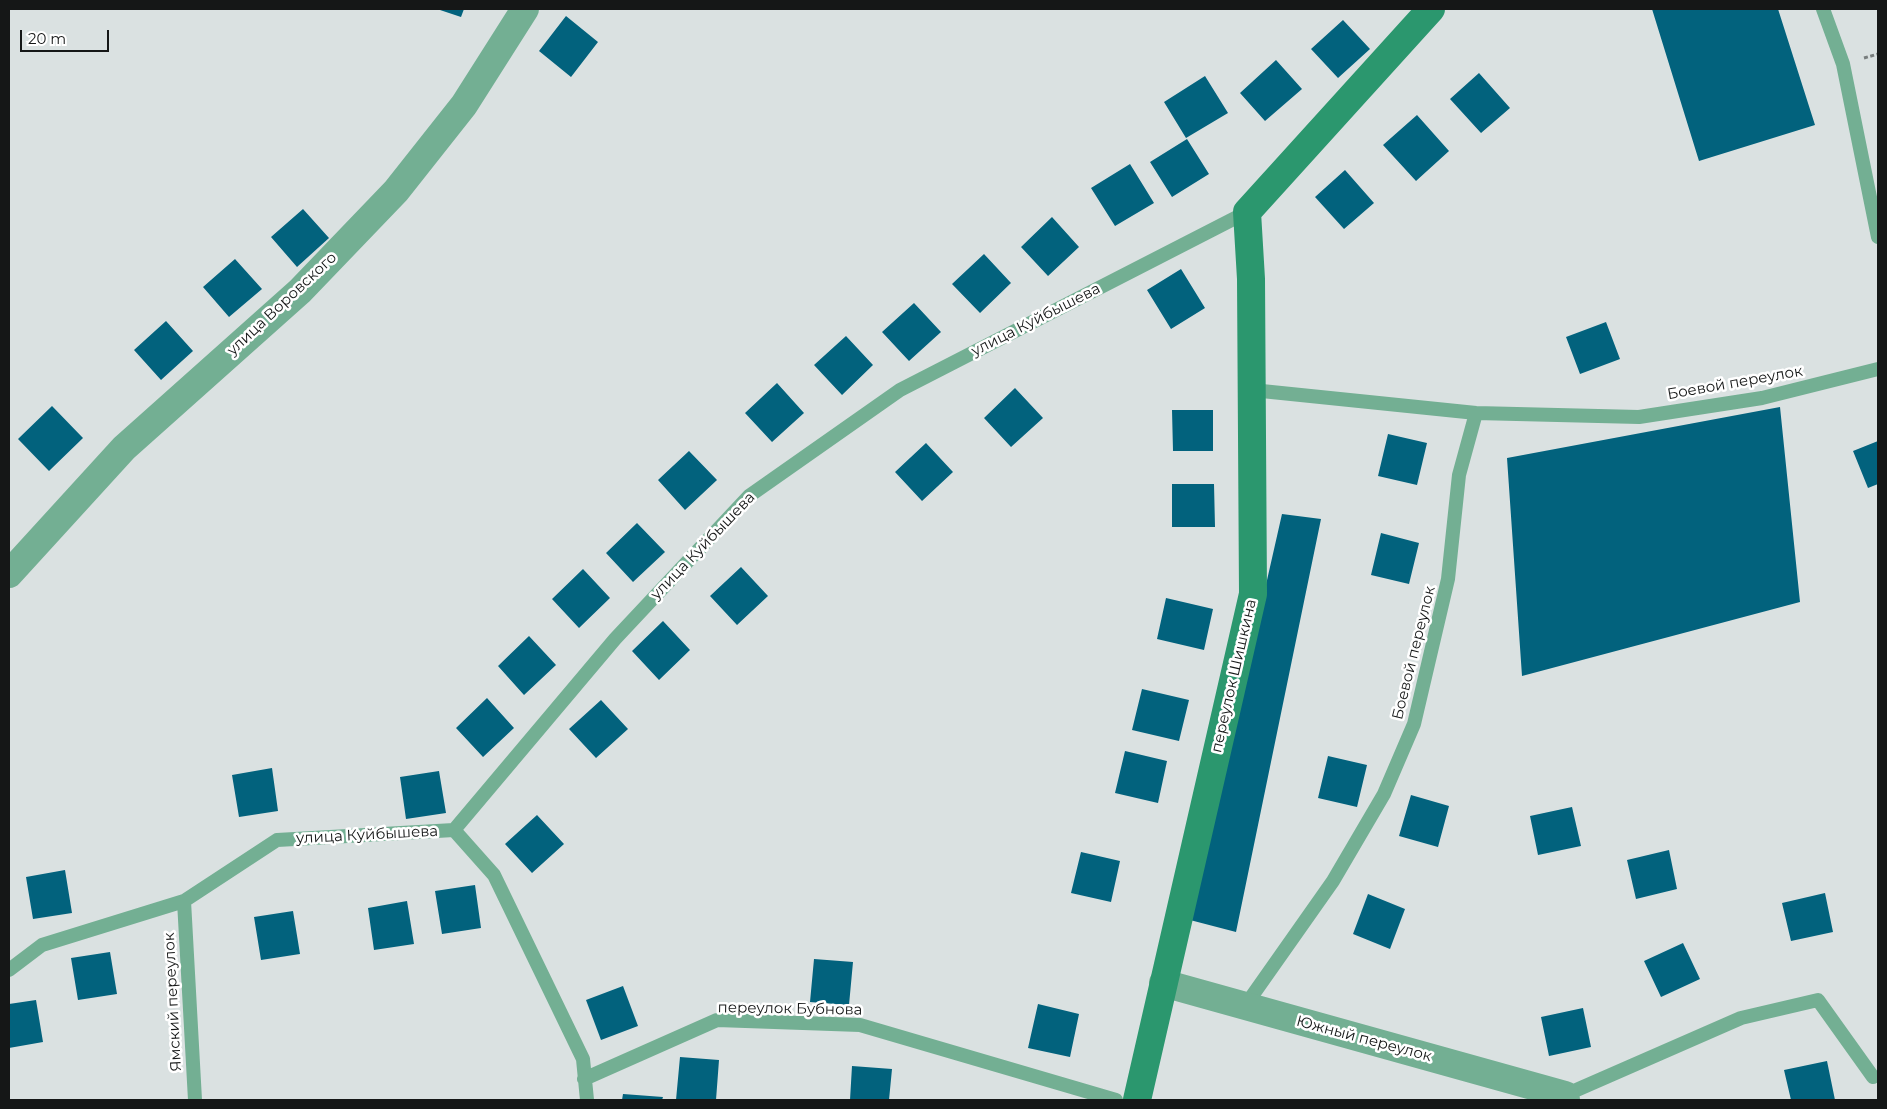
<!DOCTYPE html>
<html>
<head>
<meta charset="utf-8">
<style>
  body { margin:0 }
  #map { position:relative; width:1887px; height:1109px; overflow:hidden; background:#dae1e1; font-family:Montserrat,sans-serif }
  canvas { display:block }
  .frame { position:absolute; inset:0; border:10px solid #151717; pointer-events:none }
  .scale { position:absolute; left:20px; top:30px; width:89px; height:22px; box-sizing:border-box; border:2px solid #151717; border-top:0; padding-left:6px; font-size:15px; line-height:18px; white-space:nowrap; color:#151717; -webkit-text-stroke:4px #fff; paint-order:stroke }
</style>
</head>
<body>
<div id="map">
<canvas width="1887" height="1109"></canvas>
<div class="frame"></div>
<div class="scale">20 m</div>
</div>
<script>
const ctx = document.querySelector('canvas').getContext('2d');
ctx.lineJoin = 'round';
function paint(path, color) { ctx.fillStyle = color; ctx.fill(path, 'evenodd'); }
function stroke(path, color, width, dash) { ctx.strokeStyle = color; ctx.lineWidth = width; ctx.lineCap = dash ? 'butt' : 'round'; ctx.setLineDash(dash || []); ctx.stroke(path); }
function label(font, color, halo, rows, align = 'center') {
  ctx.font = font + ' Montserrat,sans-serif'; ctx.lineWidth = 5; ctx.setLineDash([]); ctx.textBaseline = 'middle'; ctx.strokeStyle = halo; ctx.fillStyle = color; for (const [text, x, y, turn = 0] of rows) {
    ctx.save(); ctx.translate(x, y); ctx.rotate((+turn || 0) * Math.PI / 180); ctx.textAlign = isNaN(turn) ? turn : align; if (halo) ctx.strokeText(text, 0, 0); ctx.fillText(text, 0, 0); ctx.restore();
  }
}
paint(new Path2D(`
  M437 9H464L461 17Z
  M1652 9H1778L1815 125 1699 161Z
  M566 16 598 42 571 77 539 51Z
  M1343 20 1370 49 1338 78 1311 49Z
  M1276 60 1302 89 1265 121 1240 93Z
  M1479 73 1510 108 1481 133 1450 99Z
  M1205 76 1228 113 1186 138 1164 102Z
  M1417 115 1449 151 1416 181 1383 145Z
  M1187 139 1209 174 1172 197 1150 162Z
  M1130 164 1154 203 1115 226 1091 188Z
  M1345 170 1374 203 1344 229 1315 197Z
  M303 209 329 238 297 267 271 237Z
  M1052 217 1079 247 1048 276 1021 247Z
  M984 254 1011 283 980 313 952 284Z
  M235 259 262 289 229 317 203 287Z
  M1181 269 1205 308 1171 329 1147 290Z
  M914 303 941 332 909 361 882 332Z
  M166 321 193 351 161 380 134 350Z
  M1606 322 1620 359 1580 374 1566 337Z
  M846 336 873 365 842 395 814 365Z
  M777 383 804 413 772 442 745 413Z
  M1015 388 1043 418 1011 447 984 418Z
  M52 406 83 438 49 471 18 439Z
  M1780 407 1800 602 1522 676 1507 458Z
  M1172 410H1213V451H1173Z
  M1388 434 1427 443 1417 485 1378 476Z
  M1878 441V484L1868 488 1853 451Z
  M926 443 953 472 922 501 895 472Z
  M689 451 717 480 685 510 658 480Z
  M1172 484H1214L1215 527H1172Z
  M1282 514 1321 519 1236 932 1190 920Z
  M637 523 665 552 633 582 606 553Z
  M1381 533 1419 543 1409 584 1371 575Z
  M741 567 768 596 737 625 710 596Z
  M583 569 610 598 579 628 552 599Z
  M1166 598 1213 609 1204 650 1157 639Z
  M663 621 690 650 659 680 632 651Z
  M529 636 556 665 524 695 498 666Z
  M1142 689 1189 700 1179 741 1132 730Z
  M487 698 514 728 483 757 456 728Z
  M601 700 628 729 596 758 569 729Z
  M1125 751 1167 761 1158 803 1115 793Z
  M1328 756 1367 765 1357 807 1318 798Z
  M272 768 278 811 239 817 232 775Z
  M439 771 446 813 406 819 400 777Z
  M1411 795 1449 806 1438 847 1399 836Z
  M1572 807 1581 846 1538 855 1530 816Z
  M537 815 564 844 532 873 505 844Z
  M1669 850 1677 889 1636 899 1627 860Z
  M1081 852 1120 861 1111 902 1071 893Z
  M65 870 72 913 33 919 26 877Z
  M475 885 481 928 442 934 435 891Z
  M1825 893 1833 932 1791 941 1782 903Z
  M1368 894 1405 909 1390 949 1353 934Z
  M407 901 414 944 374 950 368 908Z
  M293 911 300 954 261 960 254 917Z
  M1683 943 1700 979 1661 997 1644 961Z
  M110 952 117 994 78 1000 71 958Z
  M814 959 853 962 849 1005 810 1002Z
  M623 986 638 1026 601 1040 586 1000Z
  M36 1000 43 1042 9 1048V1004Z
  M1038 1004 1079 1014 1070 1057 1028 1048Z
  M1583 1008 1591 1047 1549 1056 1541 1017Z
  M680 1057 719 1060 716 1100H676Z
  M1827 1061 1835 1100H1791L1784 1070Z
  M852 1066 892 1069 889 1100H850Z
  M623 1094 663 1097 662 1100H622Z`), '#02627d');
stroke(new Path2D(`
  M1864 58 1878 54`), '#787d7d', 3, [4, 2.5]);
stroke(new Path2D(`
  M1823 9 1843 64 1878 237
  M1252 390 1476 413 1639 417 1762 398 1878 369
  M454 830 494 875 583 1059 587 1100
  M184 901 195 1100
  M9 970 42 945 184 901 277 840 454 830 615 639 749 496 900 390 1247 212
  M1245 1006 1333 881 1384 794 1414 724 1448 579 1459 475 1476 413
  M584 1079 717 1020 860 1025 1116 1100
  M1565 1095 1741 1018 1818 1000 1873 1077`), '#73af93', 14);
stroke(new Path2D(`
  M9 574 124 448 300 291 396 191 464 105 525 9
  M1163 983 1565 1095 1566 1100`), '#73af93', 28);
stroke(new Path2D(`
  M1137 1100 1253 594 1251 279 1247 212 1431 9`), '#2b976e', 28);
label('15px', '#151717', '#fff', [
  ["улица Воровского",282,304,-43],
  ["улица Куйбышева",1036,320,-27],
  ["Боевой переулок",1735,383,-10],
  ["улица Куйбышева",703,546,-46],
  ["Боевой переулок",1414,653,-76],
  ["переулок Шишкина",1234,676,-77],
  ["улица Куйбышева",367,835,-3],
  ["Ямский переулок",173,1002,-93],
  ["переулок Бубнова",790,1009,1],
  ["Южный переулок",1364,1039,15]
]);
</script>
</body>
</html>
